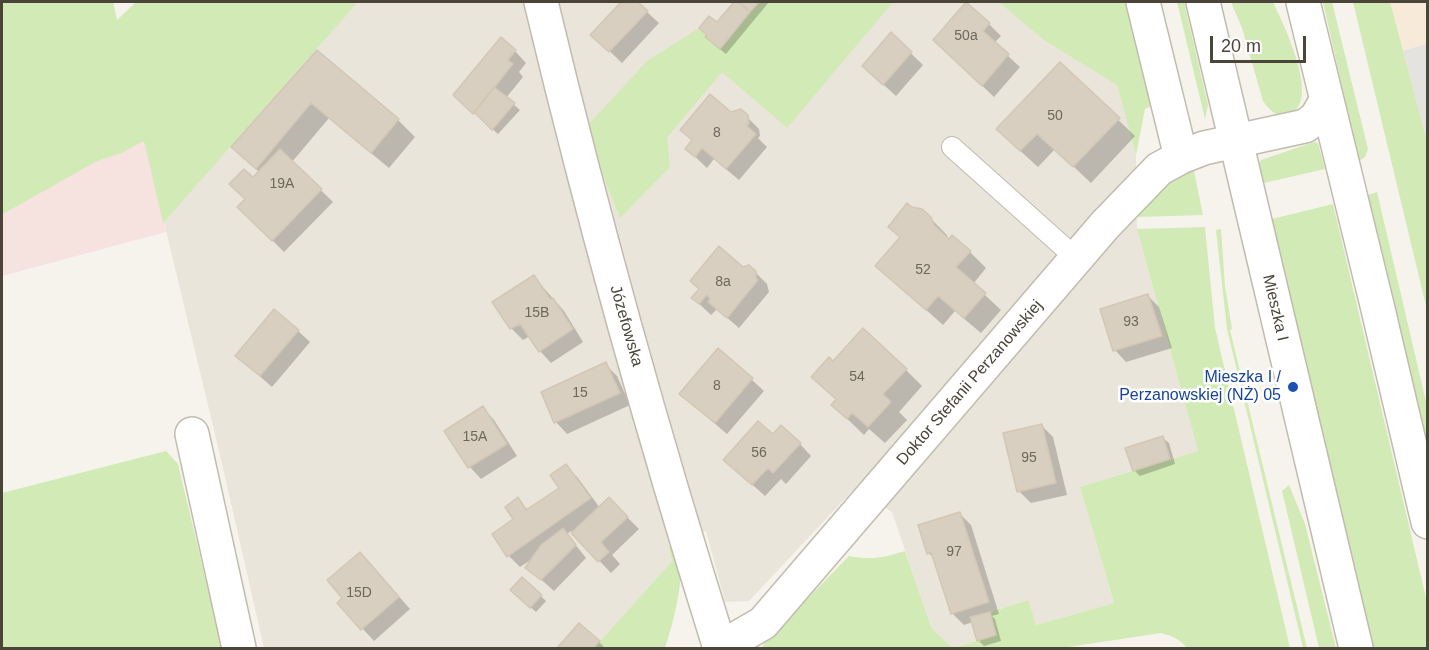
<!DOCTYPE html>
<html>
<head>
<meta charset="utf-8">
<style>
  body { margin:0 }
  #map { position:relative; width:1429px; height:650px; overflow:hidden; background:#f6f3ec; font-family:Arial,sans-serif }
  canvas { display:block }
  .frame { position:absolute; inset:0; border:3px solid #4b4439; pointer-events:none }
  .scale { position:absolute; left:1210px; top:36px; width:96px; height:27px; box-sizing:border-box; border:3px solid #4b4439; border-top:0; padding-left:8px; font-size:18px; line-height:21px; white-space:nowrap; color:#4b4439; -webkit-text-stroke:4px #fff; paint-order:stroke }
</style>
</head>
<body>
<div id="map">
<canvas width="1429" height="650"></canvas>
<div class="frame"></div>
<div class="scale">20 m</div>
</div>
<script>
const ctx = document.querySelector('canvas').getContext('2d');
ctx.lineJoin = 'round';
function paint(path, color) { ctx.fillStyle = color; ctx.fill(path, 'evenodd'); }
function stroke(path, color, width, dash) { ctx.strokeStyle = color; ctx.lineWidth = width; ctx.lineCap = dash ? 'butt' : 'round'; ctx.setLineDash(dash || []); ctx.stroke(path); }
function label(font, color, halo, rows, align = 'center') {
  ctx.font = font + ' Arial,sans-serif'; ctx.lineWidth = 5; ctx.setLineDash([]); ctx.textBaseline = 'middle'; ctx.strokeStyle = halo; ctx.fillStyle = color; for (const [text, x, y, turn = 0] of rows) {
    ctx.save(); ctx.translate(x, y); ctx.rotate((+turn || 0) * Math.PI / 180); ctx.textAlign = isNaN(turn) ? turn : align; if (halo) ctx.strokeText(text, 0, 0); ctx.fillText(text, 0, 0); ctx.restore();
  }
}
paint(new Path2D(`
  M219 2H1095L1136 155 1137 229 1198 451 1080 487 1114 603 1036 625 1027 600 990 612 996 635 953 648 932 629 892 512 854 489 749 601 725 602 706 531 668 543 672 561 594 648H264L220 455 136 106Z`), '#eae5da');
paint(new Path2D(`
  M1390 2H1427V140L1403 51Z`), '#f7ead8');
paint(new Path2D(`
  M2 2H113L166 232 2 276Z`), '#f6e3e0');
paint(new Path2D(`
  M2 2H113L117 20 136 2H353L356 4 163 223 144 141 121 153 95 162 3 214Z
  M759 2H893L787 128 722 72 669 135 667 139 670 167 620 218 603 175 589 124 647 61 699 28 707 35 705 37 720 49Z
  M999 2H1129L1153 105 1145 109 1136 155 1117 85 1044 40Z
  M1177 2H1184L1208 105 1205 119Z
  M1231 2H1273C1282 22 1325 106 1286 115 1275 117 1268 108 1263 101L1242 28Z
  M1323 2H1332L1368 149 1365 157 1359 161Z
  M1353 2H1390L1427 140V310Z
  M1314 142 1318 143 1325 169 1264 183 1259 163 1261 160Z
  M1194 171 1203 215 1137 217 1171 179Z
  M1377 192 1427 406V447L1368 195Z
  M1333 204 1427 602V648H1373L1272 219Z
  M1205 227 1215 328 1290 648H1187C1180 639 1172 636 1161 633L1062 648H762L765 642 849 556C872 560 883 558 905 551L932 629 953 648 996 635 990 612 1028 600 1036 625 1114 603 1080 487 1198 451 1137 229Z
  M1221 229 1225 286 1232 329 1230 330 1307 648H1303L1227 329 1216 230Z
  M166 451 178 464 222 648H2V493Z
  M1289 485 1305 524 1336 648H1319L1282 491Z
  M668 544C671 548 677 554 679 559 685 582 672 626 665 648H594L672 561Z`), '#d2eab5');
paint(new Path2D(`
  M1426 44 1428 48 1427 140 1403 51Z`), '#e5e3e0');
paint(new Path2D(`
  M623 2H636L659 23 622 63 593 35Z
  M736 2H769L726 54 712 43 717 25Z
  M989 24 1001 36 994 43 1020 67 994 97 947 52Z
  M891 34 923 65 896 96 875 77Z
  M515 51 526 63 519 72 523 77 506 98 520 110 498 134 455 95Z
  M317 52 398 120 415 137 389 168 329 118 292 162 333 202 284 252 239 207 247 200 253 179 260 173 233 147Z
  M1060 64 1135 136 1091 183 1055 149 1038 167 1015 146Z
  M741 111 759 129 760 136 758 138 767 147 739 180 714 159 707 168 687 149 731 114Z
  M930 218 947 235 949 241 970 252 986 268 973 284 1001 310 981 333 955 311 943 325 877 266 901 238 890 227Z
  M749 266 767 284 769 292 739 328 717 309 711 315 693 298 701 289Z
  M534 277 564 311 583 342 551 363 540 351 530 336 523 340 511 328Z
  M1147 295 1159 307 1172 348 1126 362 1115 350Z
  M298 331 310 342 272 387 237 356Z
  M719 350 764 391 727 434 693 405Z
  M605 364 617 376 630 405 567 434 556 422 542 393Z
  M906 370 922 386 899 412 907 420 885 443 869 429 864 435 833 405 837 400Z
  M483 408 494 420 517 456 481 479 470 467 446 432Z
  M1041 425 1053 437 1067 495 1031 503 1019 491Z
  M774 436 800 444 811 456 786 484 781 479 765 496 737 471Z
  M1163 438 1169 443 1175 464 1140 476 1134 470Z
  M566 466 578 478 600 508 609 499 639 529 612 555 620 564 611 573 571 531 567 534 586 558 554 591 527 567 532 559 520 567 509 556 517 499 528 510 561 488Z
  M959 513 971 525 999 614 992 616 995 619 1001 641 984 646 978 640 973 622 964 625 952 613 935 560 929 553Z
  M372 566 410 609 374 641 339 603Z
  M517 596H541L546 601 536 612Z
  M579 625 599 642 605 648H559Z`), '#0003');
const building = new Path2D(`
  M621 2H638L648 11 609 52 590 35Z
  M734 2H738L750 12 720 49 705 37 707 35 699 28 709 16 717 22Z
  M738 2H759L750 12Z
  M966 2 990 23 983 31 1009 54 982 86 933 40Z
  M891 32 912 52 883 85 862 66Z
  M501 37 516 50 508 60 513 64 473 114 453 95Z
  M317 50 399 119 371 153 311 103 256 169 231 147Z
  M1060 62 1120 118 1073 167 1037 134 1020 151 996 129Z
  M494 87 515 103 492 130 474 112Z
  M710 94 731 112 741 109 748 115 749 123 747 126 756 134 726 169 702 148 695 157 685 149 692 140 680 130Z
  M280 149 322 189 272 241 237 207 245 199 229 184 244 169 253 177Z
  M907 203 912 207 922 209 931 217 934 225 949 239 952 235 971 251 956 267 986 293 964 318 938 296 926 310 875 266 900 237 888 227Z
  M719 246 743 267 749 265 756 271V278L758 280 727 318 708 302 710 299 707 295 699 304 691 298 699 289 690 281Z
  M534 275 550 299 553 298 573 329 539 352 520 324 510 329 492 302Z
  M1148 294 1162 336 1113 351 1100 309Z
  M274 309 299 330 260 376 235 356Z
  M863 328 907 369 883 394 891 402 868 427 852 413 847 419 831 405 836 399 811 377 829 357 833 361Z
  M718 348 753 378 715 423 679 394Z
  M606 362 620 393 554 423 541 392Z
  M483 406 507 444 468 468 444 431Z
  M758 421 773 434 781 425 801 443 773 473 768 468 752 485 723 460Z
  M1042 424 1056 483 1017 492 1003 433Z
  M1163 436 1170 459 1133 471 1125 448Z
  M566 464 591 498 507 557 492 534 513 519 505 507 518 497 526 510 559 488 550 475Z
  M609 497 628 517 601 542 609 552 598 562 571 533Z
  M960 512 989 602 951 614 931 552 927 554 918 525Z
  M563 528 576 545 541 580 525 568 541 545Z
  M360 552 399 597 361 630 337 603 342 598 327 580Z
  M522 577 542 595 530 608 510 590Z
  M990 612 996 635 977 641 970 617Z
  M579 623 600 641 594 648H557Z`);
paint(building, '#d8cfc1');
stroke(building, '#d3c7b4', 1.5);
const service = new Path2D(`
  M952 147 1077 259`);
const minor = new Path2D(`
  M541 2C593 219 653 435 720 648
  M1143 2 1181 157
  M192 434 239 648
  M720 648 763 623 1105 225 1159 169 1181 157 1204 148 1305 126 1316 118 1326 101`);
const tertiary = new Path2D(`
  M1203 2 1356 648
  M1303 2 1377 305 1428 522`);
stroke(service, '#c2bbae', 22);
stroke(minor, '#c2bbae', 36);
stroke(tertiary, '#c2bbae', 36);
stroke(service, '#fff', 20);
stroke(minor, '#fff', 33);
stroke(tertiary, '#fff', 33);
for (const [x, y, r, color] of [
  [1293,387,6,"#1a4fb4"]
]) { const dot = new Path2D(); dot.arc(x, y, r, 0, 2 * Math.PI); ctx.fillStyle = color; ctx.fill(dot); stroke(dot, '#fff', 2); }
label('14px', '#6e675b', null, [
  ["50a",966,36],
  ["50",1055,116],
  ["8",717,133],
  ["19A",282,184],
  ["52",923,270],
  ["8a",723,282],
  ["15B",537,313],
  ["93",1131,322],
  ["54",857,377],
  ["8",717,386],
  ["15",580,393],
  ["15A",475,437],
  ["56",759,453],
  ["95",1029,458],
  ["97",954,552],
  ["15D",359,593]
]);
label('16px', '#4b4439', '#fff', [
  ["Mieszka I",1275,308,77],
  ["Józefowska",626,326,74],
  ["Doktor Stefanii Perzanowskiej",970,383,-49]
]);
label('16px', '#164399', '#fff', [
  ["Mieszka I /",1281,378],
  ["Perzanowskiej (NŻ) 05",1281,396]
], 'right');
</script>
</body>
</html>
